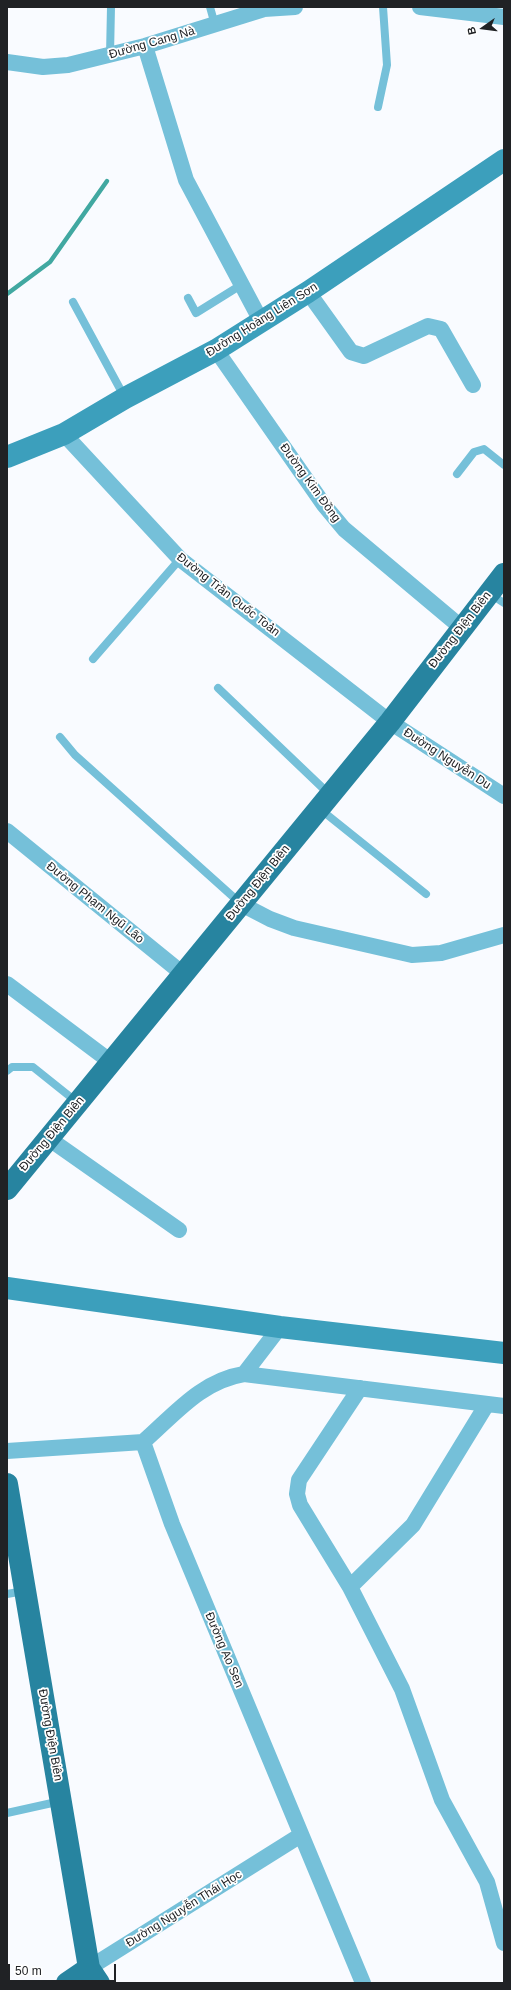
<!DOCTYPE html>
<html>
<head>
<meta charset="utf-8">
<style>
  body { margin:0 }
  #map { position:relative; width:511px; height:1990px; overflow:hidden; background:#f9fbff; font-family:Helvetica,sans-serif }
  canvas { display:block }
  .frame { position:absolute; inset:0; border:8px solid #202225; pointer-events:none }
  .north { position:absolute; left:463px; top:8px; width:40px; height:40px; -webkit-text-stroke:3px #fff; paint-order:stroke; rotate:256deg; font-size:11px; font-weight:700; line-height:16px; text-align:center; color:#202225 }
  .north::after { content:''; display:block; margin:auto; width:14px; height:18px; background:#202225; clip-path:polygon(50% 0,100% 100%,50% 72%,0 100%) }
  .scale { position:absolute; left:8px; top:1964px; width:108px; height:18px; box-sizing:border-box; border:2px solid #202225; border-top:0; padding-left:5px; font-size:12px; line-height:14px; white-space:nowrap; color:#202225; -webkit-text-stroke:3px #fff; paint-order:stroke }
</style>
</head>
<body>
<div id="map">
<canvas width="511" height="1990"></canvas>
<div class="frame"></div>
<div class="north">B</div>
<div class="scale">50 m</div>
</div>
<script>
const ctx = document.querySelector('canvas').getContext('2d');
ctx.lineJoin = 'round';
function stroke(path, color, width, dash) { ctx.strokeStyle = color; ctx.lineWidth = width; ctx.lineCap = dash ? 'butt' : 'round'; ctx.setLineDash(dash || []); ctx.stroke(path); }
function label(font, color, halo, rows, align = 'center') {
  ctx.font = font + ' Helvetica,sans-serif'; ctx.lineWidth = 3.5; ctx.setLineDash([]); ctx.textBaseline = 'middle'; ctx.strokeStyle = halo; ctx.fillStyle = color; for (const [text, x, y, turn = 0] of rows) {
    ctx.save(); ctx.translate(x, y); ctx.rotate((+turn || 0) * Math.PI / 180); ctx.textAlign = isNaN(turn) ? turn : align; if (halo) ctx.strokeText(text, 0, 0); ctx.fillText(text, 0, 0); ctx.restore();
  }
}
stroke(new Path2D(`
  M7 294 50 262 107 181`), '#41a8a1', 4.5);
stroke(new Path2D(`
  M210 7 215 25
  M110 55 111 7
  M378 107 387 65 383 7
  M188 298 196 313 241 285
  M73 302 125 398
  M457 474 474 452 484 449 504 465
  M490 594 504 603
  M93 659 180 559
  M218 688 329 794
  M60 737 75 755 240 903
  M320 809 426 894
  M7 1071 12 1067H33L78 1103
  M7 1594 24 1591
  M7 1813 61 1801`), '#75c0d9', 8);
stroke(new Path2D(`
  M420 7 504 17
  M145 46 186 180 261 321
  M7 62 43 67 68 65 145 46 264 9 295 7
  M308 292 351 352 364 356 428 326 441 329 473 385
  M216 350 324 505 344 529 462 628
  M64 434 180 559 390 722 504 796
  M7 831 183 974
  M241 904 270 919 294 928 412 955 441 953 504 935
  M7 984 111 1062
  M48 1138 179 1230
  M244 1374 280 1327
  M360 1388 299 1480 297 1494 300 1505 350 1587 402 1689 442 1800 487 1882 504 1943
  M143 1442C175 1414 201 1381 244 1374L504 1406
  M7 1451 143 1442 172 1524 363 1983
  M350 1587 413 1525 487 1404
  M89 1968 301 1835`), '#75c0d9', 16);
stroke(new Path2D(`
  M7 457 64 434 125 398 216 350 308 292 504 160
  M7 1288 280 1327 504 1353`), '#3c9fbc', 22);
stroke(new Path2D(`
  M7 1189 390 722 504 574
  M7 1484 89 1968 99 1983
  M67 1983 89 1968`), '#2784a0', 22);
label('12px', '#202225', '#fff', [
  ["Đường Cang Nà",152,43,-16],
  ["Đường Hoàng Liên Sơn",262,320,-32],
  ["Đường Kim Đồng",310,483,54],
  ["Đường Trần Quốc Toản",228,595,38],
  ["Đường Điện Biên",460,630,-52],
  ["Đường Nguyễn Du",447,759,33],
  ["Đường Điện Biên",258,883,-51],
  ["Đường Phạm Ngũ Lão",95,903,39],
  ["Đường Điện Biên",52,1134,-50],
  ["Đường Ao Sen",224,1650,67],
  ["Đường Điện Biên",50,1735,80],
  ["Đường Nguyễn Thái Học",184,1909,-32]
]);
</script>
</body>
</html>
